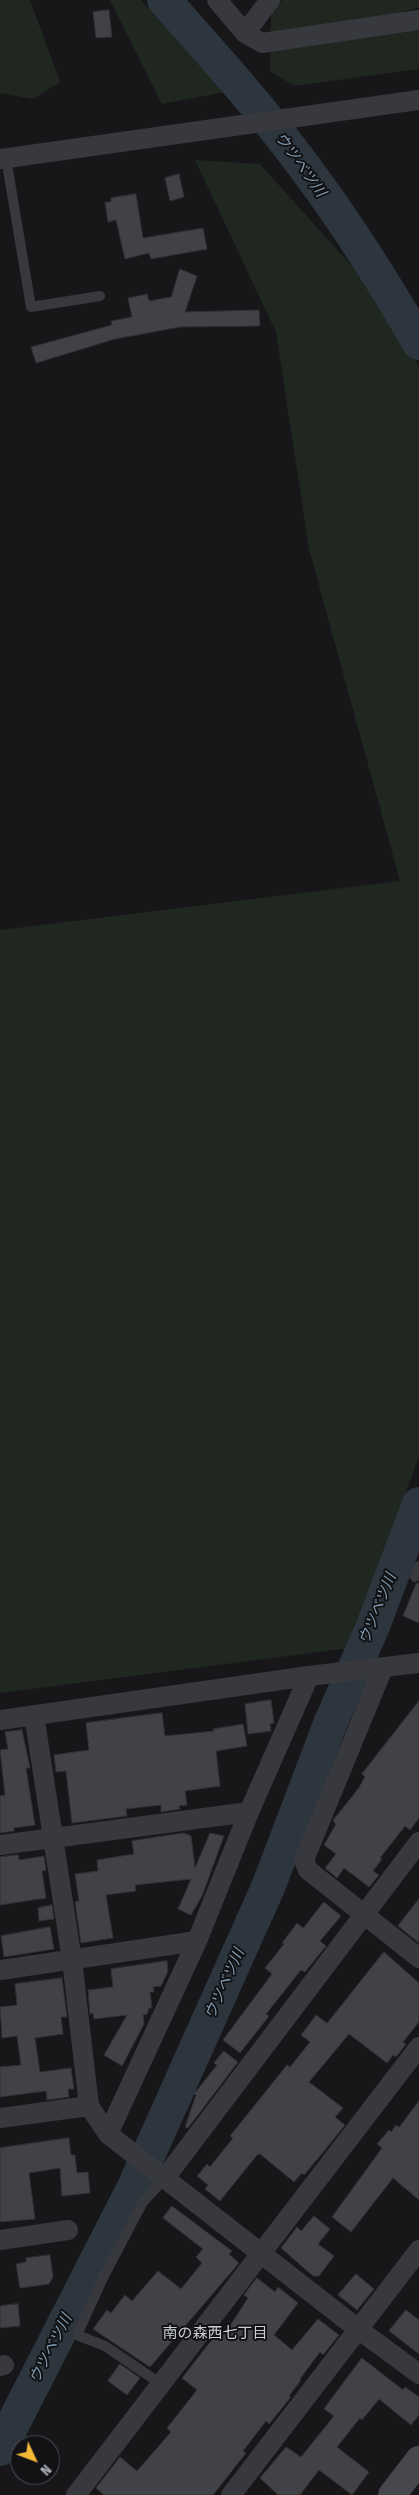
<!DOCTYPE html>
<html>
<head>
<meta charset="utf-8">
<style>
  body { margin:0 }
  #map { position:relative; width:419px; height:2495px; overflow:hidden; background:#171719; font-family:"Fira Sans Condensed",sans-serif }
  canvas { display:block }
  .north { position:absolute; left:10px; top:2435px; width:50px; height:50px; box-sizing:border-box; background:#121214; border:1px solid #4e5056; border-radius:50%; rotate:133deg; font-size:14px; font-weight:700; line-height:20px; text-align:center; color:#a9aeb9 }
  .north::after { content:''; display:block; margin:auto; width:18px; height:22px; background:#f3b835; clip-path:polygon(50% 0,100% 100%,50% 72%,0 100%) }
</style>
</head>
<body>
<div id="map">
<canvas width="419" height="2495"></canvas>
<div class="north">N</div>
</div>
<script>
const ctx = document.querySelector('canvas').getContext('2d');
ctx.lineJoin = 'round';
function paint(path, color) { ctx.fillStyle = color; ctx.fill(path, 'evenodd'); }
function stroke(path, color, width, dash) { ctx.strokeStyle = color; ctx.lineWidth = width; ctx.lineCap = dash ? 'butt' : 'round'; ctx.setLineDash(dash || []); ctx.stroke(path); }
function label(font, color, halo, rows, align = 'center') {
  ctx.font = font + ' "Fira Sans Condensed","Noto Sans JP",sans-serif'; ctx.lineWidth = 4; ctx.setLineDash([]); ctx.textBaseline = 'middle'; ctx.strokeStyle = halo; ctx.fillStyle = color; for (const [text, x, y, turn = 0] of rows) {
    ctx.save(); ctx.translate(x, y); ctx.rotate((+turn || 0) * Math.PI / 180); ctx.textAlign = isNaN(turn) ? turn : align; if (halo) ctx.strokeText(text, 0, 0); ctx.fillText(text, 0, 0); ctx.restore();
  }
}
paint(new Path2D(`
  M0 0H30L60 82 33 99 0 93Z
  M110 0H141L224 92 162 104Z
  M282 0H419V8L382 17 419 28V69L294 86 270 71 271 14Z
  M195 160 260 164 375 292 419 367V1456L350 1648 0 1693V930L400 881 309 549 276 332Z`), '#1f2720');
stroke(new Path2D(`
  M164 0C212 54 260 107 303 165 345 221 384 282 419 343
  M0 2449 134 2187 269 1885 330 1724 373 1626 419 1504`), '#2d363e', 34);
const building = new Path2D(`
  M109 10 112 37 96 38 93 12Z
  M179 174 184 197 170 201 165 178Z
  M136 194 143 238 203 228 207 249 151 259 149 253 125 259 116 220 108 222 105 202H111V198Z
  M180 269 197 276 185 312 259 310 260 326 180 327 115 339 36 363 31 347 112 325 111 321 132 317 128 298 147 294 149 301 171 297Z
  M419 1583V1623L403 1616 416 1584Z
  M271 1700 274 1723 270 1724 271 1731 248 1734 245 1704Z
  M419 1701V1818L410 1830 405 1826 380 1858 382 1859 373 1871 379 1875 369 1887 344 1868 337 1878 325 1868 336 1854 324 1845 336 1824 333 1821 334 1819 358 1789 365 1777 362 1774Z
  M162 1713 165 1736 214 1731 213 1729 243 1724 247 1746 216 1751 220 1786 185 1791 187 1805 179 1806 180 1809 161 1812V1805L126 1809 127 1816 72 1823 66 1771 56 1772 54 1755 89 1750 86 1723Z
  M22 1730 30 1768H26L35 1825 14 1828V1831L0 1833V1796L5 1795 0 1750 8 1749 5 1732Z
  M184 1833 191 1836 195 1868 210 1833 224 1836 202 1896 191 1915 178 1909 191 1879 135 1885 136 1891 106 1895 113 1938 81 1943 75 1902 79 1901 75 1874 98 1871 97 1860 134 1854 132 1841Z
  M18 1855 19 1860 44 1856 46 1870 42 1871 46 1898 0 1905V1857Z
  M419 1899V1943L398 1926Z
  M324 1902 341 1916 320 1941 326 1946 305 1972 301 1970 266 2014 269 2016 240 2053 223 2040 272 1974 265 1968 284 1944 282 1943 297 1923 303 1928Z
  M52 1905 54 1919 39 1921 38 1908Z
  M50 1927 54 1949 4 1957 1 1936Z
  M384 1952 419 1983V2022L403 2042 406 2044 396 2057 393 2055 387 2063 349 2034 309 2082 343 2108 335 2117 345 2125 325 2150 304 2175 302 2173 294 2182 260 2154 257 2155 220 2201 205 2189 208 2185 197 2176 207 2164 210 2167 233 2138 230 2136 287 2065 290 2067 310 2042 301 2035 316 2015 327 2023Z
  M167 1961 168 1971 161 1986 153 1987 154 1992H150L152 2008H149L147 2014 143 2015 144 2024 122 2066 104 2055 127 2015 94 2019 93 2013 90 2014 88 1990 113 1987 111 1969Z
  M62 1978 67 2017H61L63 2034 35 2038 40 2072 71 2068 74 2089H68L69 2097 47 2100 46 2091 0 2097V2067L21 2065 17 2036 2 2038 0 2007 17 2005 15 1984Z
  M224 2051 238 2062 188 2128 185 2127 196 2095 194 2094 217 2065 214 2063Z
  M419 2101V2200L393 2178 351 2232 332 2217 382 2148 377 2144 389 2130 391 2132 396 2125 399 2127Z
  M69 2138 71 2155H75L77 2173 88 2172 90 2193 62 2196 60 2168 29 2173 35 2219 0 2222V2148Z
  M172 2206 232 2251 229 2254 239 2263 150 2367 93 2329 107 2310 111 2313 125 2295 132 2301 158 2271 181 2289 202 2263 196 2257 203 2249 163 2218Z
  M314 2216 330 2229 318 2244 334 2256 319 2276H313L281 2248 297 2227 301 2231Z
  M50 2255 53 2277 49 2284 20 2288 16 2264 26 2262V2258Z
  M356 2274 374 2289 357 2310 338 2295Z
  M257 2278 275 2292 278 2287 298 2303 274 2335 292 2350 318 2319 339 2335 323 2355 320 2352 300 2379 301 2380 289 2396 291 2397 269 2424 266 2421 243 2451 246 2453 213 2495H104L96 2488 120 2457 137 2471 171 2432 167 2428 197 2390 182 2378 221 2328 226 2332 248 2298 244 2295Z
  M18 2304 20 2326 0 2328V2306Z
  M406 2310 419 2320V2354L389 2331Z
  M362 2358 403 2390 405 2387 419 2397V2415L411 2425 379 2399 362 2420 360 2418 337 2447 369 2472 352 2495 319 2470 300 2495H278L260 2478 286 2447 301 2457 334 2416 324 2409Z
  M120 2364 140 2378 127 2395 108 2381Z`);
paint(building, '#414246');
stroke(building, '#313135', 1);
stroke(new Path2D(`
  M6 158 31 307 100 296
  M415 1577 419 1566
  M161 2384 105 2346 77 2335 104 2276 143 2202 165 2178`), '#38393e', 10);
stroke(new Path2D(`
  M217 0 245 33 262 43 419 20
  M245 33 270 0
  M0 159 419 100
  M383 1668 304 1860 308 1870 419 1958
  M34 1715 72 1960 89 2106 108 2134 358 2329 419 2374
  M0 1720 309 1676 419 1663
  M0 1845 249 1812
  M0 1970 197 1941
  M0 2118 89 2106
  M108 2134 197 1941 249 1812 309 1676
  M165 2178 419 1842
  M0 2240 68 2230
  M0 2366 4 2365
  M76 2495 419 2047
  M231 2495 419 2250`), '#38393e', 20);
stroke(new Path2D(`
  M392 2495 419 2460`), '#46484e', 28);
label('italic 15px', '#809bb4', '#121214', [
  ["ウツベツ川",300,165,54],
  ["ウツベツ川",378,1609,-68],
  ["ウツベツ川",225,1984,-66],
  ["ウツベツ川",51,2349,-63]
]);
label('15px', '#cacdd5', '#121214', [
  ["南の森西七丁目",215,2334]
]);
</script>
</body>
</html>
